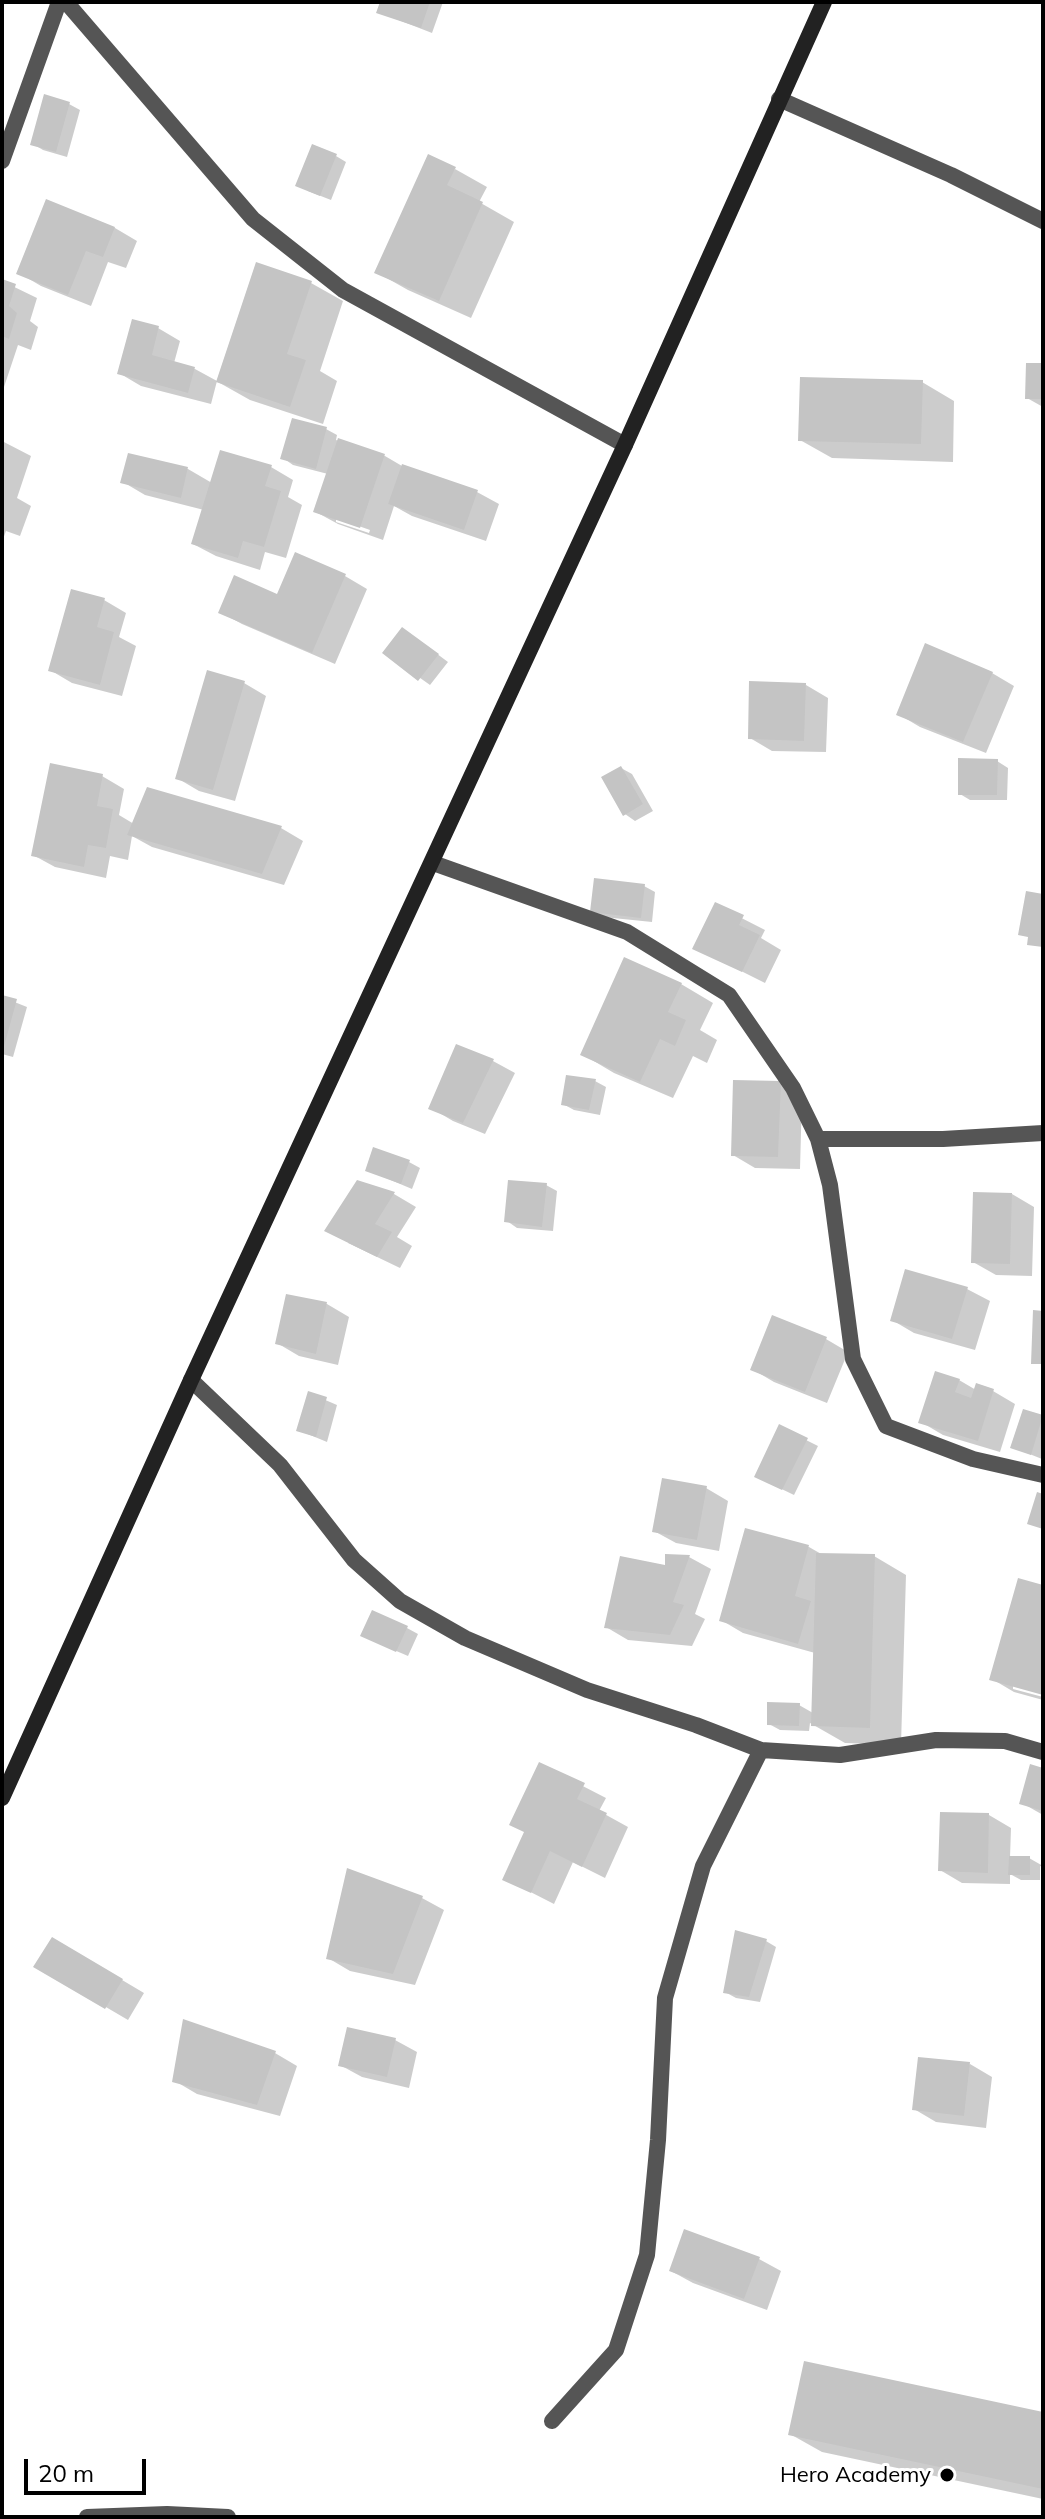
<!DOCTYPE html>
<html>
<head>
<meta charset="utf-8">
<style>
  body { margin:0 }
  #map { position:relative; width:1045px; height:2519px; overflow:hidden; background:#fff; font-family:Mulish,sans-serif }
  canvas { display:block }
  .frame { position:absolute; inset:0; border:4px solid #000; pointer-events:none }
  .scale { position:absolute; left:24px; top:2459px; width:122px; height:36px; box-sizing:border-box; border:4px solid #000; border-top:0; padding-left:10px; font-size:24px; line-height:28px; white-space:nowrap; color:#000; -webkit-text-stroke:6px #fff; paint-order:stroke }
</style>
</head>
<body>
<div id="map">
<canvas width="1045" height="2519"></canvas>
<div class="frame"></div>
<div class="scale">20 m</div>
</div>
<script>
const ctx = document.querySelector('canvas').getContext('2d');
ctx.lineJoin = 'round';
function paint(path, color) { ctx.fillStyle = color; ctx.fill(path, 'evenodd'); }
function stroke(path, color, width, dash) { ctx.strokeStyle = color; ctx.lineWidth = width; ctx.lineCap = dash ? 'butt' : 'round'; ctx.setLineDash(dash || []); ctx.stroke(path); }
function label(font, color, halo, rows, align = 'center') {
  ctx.font = font + ' Mulish,sans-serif'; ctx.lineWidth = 6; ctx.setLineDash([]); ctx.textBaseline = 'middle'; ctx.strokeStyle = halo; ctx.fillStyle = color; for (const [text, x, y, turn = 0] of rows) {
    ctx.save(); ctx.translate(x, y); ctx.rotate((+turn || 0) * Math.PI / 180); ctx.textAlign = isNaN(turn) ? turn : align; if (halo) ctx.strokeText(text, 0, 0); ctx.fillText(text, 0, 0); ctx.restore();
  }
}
paint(new Path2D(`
  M382 2H443L432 33 378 12Z
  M69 104 80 110 67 157 43 150 33 144Z
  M336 156 346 162 331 200 308 191Z
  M455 169 487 187 479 202 514 222 471 318 408 290 376 272Z
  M47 202 115 228 137 241 126 268 108 262 91 306 41 286 19 273Z
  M2 281 37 298 30 321 38 327 31 350 18 345 2 393Z
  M311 283 343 301 320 371 337 381 323 424 250 400 218 382Z
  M158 328 180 341 174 363 195 369 217 381 211 404 141 386 119 373Z
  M1043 365V407L1027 398Z
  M922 382 954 401 953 462 832 458 800 440Z
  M326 429 337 435 336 440 385 456 402 466 477 492 499 504 486 541 412 516 394 506 383 540 338 524 316 512 328 474 293 465 283 458ZM336 518 370 530 369 533 336 522Z
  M2 441 31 456 17 498 31 506 20 536 6 531 2 542Z
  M129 455 188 469 212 483 271 467 293 480 288 497 302 505 286 558 265 552 260 570 216 556 193 544 204 510 145 495 123 482Z
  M296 555 345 576 367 589 335 664 242 624 220 612 278 596Z
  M104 600 126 613 119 637 136 646 122 696 72 683 50 670Z
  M413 636 448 662 430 685 385 653Z
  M992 673 1014 686 986 753 920 727 898 714Z
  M244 683 266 696 235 801 199 791 177 778Z
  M806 685 828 698 826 752 772 751 750 738Z
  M997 761 1008 768 1007 800H970L960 794Z
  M621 768 632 774 653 811 635 821 625 814Z
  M102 776 124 789 119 815 134 824 148 790 281 828 303 841 284 885 152 847 132 836 128 860 110 856 106 878 55 867 33 855Z
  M644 886 655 892 652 922 603 917 592 911Z
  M716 905 765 930 761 938 781 950 765 983 695 948Z
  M681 984 713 1003 700 1030 717 1040 707 1063 693 1056 673 1098 614 1073 582 1054Z
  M2 997 27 1007 13 1057 2 1054Z
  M457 1046 493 1061 515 1073 485 1134 453 1121 431 1108Z
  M595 1081 606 1087 600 1115 574 1110 563 1104Z
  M780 1083 802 1096 800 1169 755 1168 733 1155Z
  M409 1162 420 1168 412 1189 367 1170Z
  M358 1182 394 1194 416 1207 397 1237 412 1246 400 1268 348 1243Z
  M546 1185 557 1191 553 1231 517 1228 507 1221Z
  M1012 1194 1034 1207 1032 1276 996 1275 973 1262Z
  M967 1289 990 1301 975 1350 914 1333 892 1320Z
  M288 1296 327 1304 349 1317 338 1365 299 1356 277 1343Z
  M773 1317 826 1339 848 1352 827 1403 774 1382 752 1369Z
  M936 1373 959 1380 976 1390 993 1391 1015 1404 1000 1452 943 1435 921 1422Z
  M309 1393 337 1405 327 1442 298 1430Z
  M1024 1411 1043 1417 1042 1459 1012 1447Z
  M780 1427 818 1446 794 1495 767 1482Z
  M706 1488 728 1501 719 1551 676 1543 654 1531Z
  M746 1530 809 1547 823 1555 874 1556 906 1575 901 1745 845 1743 810 1723 809 1731 780 1730 769 1724 799 1705 813 1713 815 1653 743 1633 721 1620Z
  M689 1557 711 1569 695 1614 705 1619 692 1646 628 1640 606 1627 666 1567Z
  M1043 1587V1693L1013 1685V1689L1043 1697V1700L1014 1692 992 1679Z
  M407 1628 418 1634 408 1656 373 1641Z
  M540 1764 606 1798 599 1811 628 1827 605 1878 573 1862 554 1904 505 1879 526 1833Z
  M1043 1770V1815L1022 1803Z
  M989 1815 1011 1828 1010 1858H1029L1043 1866V1854V1867L1040 1866V1880H1021L1010 1874V1884L962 1883 940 1870Z
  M422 1898 444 1910 415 1985 350 1971 328 1958Z
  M53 1939 144 1993 128 2020 36 1966Z
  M766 1941 776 1947 760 2002 736 1998 725 1992Z
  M395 2040 417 2052 409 2088 362 2077 340 2065Z
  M275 2053 297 2066 280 2116 197 2094 175 2081Z
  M970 2064 992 2077 986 2128 936 2122 914 2109Z
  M759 2259 781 2271 767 2310 693 2283 671 2271Z
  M1043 2414V2499L822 2452 790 2434Z`), '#0003');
paint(new Path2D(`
  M380 2H430L421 28 376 13Z
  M44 94 70 102 56 152 30 145Z
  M312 144 337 154 320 196 295 186Z
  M428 154 456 167 447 185 483 202 439 301 374 273Z
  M46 199 115 227 103 257 86 251 68 295 16 274Z
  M256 262 312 281 287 354 306 360 290 407 216 382Z
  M2 279 16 284 9 306 17 313 9 339 2 336Z
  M132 319 159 326 152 355 195 367 188 393 117 374Z
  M1026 363H1043V399H1025Z
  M800 377 923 380 921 444 798 441Z
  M292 418 327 427 316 469 280 459Z
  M338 438 385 454 360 528 313 512Z
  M220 450 272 465 265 486 281 491 264 547 243 541 238 558 191 544Z
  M128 453 188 467 181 498 120 483Z
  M402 464 478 490 464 530 388 504Z
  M295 552 346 574 312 653 218 613 234 575 277 594Z
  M71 589 105 598 97 627 114 632 100 685 48 671Z
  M402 627 439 654 418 681 382 653Z
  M925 643 993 672 963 742 896 715Z
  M207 670 245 681 213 790 175 779Z
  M749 681 806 683 804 741 748 739Z
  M958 758 998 759 997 795H958Z
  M50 763 103 774 97 806 113 809 106 848 88 845 84 867 31 856Z
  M621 766 643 804 623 816 601 777Z
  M147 787 282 826 262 874 127 835Z
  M594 878 645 884 641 918 590 912Z
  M1026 891 1043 894V947L1027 945 1028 937 1018 935Z
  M715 902 744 915 739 925 760 935 742 972 692 949Z
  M624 957 682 983 668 1012 686 1020 675 1046 660 1039 640 1082 580 1055Z
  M2 995 17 999 3 1050 2 1049Z
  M456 1044 494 1059 463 1123 428 1109Z
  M566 1075 596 1079 589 1110 561 1105Z
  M733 1080 781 1081 778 1157 731 1156Z
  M373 1147 410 1160 401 1184 365 1171Z
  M357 1180 395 1192 375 1224 392 1232 377 1257 324 1231Z
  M508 1180 547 1183 542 1227 504 1222Z
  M973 1192 1012 1193 1010 1264 971 1263Z
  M905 1269 968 1287 952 1339 890 1321Z
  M286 1294 327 1302 316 1354 275 1344Z
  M1033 1310 1043 1311V1364H1031Z
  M772 1315 827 1337 805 1392 750 1370Z
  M935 1371 960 1379 955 1392 971 1398 976 1383 994 1389 978 1441 918 1423Z
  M308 1391 327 1397 316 1437 296 1431Z
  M1023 1409 1043 1415 1031 1455 1010 1448Z
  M779 1424 808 1438 782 1490 754 1477Z
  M662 1478 707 1486 697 1540 652 1532Z
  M1037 1492 1043 1494V1529L1027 1524Z
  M745 1528 809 1545 795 1596 811 1601 798 1644 719 1621Z
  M816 1553 875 1554 870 1728 811 1726Z
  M665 1554 690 1555 673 1602 684 1605 670 1635 604 1628 620 1556 665 1565Z
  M1018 1578 1043 1585V1695L989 1680Z
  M372 1610 408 1626 396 1652 360 1636Z
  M767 1702 800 1703 799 1726 767 1725Z
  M539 1762 585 1783 577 1799 607 1813 582 1867 550 1851 531 1893 502 1880 524 1832 509 1825Z
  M1030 1764 1043 1768V1811L1019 1804Z
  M940 1812 989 1813 988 1873 938 1871Z
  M1009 1856H1030V1875H1008Z
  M347 1868 423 1896 393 1974 326 1959Z
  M735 1930 767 1939 749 1997 723 1993Z
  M52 1937 123 1979 105 2009 33 1967Z
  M183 2019 276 2051 257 2105 172 2082Z
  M347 2027 396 2038 387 2077 338 2066Z
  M918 2057 970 2062 964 2116 912 2110Z
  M684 2229 760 2257 744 2299 669 2271Z
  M804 2361 1043 2412V2489L788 2435Z`), '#c4c4c4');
stroke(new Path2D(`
  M66 2 253 219 343 290 625 445
  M779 99 951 175 1043 221
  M2 161 59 2
  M433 863 627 932 729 995 793 1088 818 1139 830 1185 853 1359 886 1426 973 1459 1043 1475
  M818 1139H943L1043 1133
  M191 1380 280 1465 354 1560 400 1601 465 1638 587 1690 696 1725 761 1750 840 1755 936 1740 1005 1741 1043 1752
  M552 2421 616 2350 647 2255 658 2140 665 1998 703 1866 761 1750
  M87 2517 167 2514 228 2517`), '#555', 16);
stroke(new Path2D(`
  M2 1798 191 1380 625 445 824 2`), '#222', 16);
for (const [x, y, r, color] of [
  [947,2475,8,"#000"]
]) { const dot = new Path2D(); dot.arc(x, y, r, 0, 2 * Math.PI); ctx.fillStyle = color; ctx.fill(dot); stroke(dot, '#fff', 3); }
label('22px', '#000', '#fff', [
  ["Hero Academy",931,2475]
], 'right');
</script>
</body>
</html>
